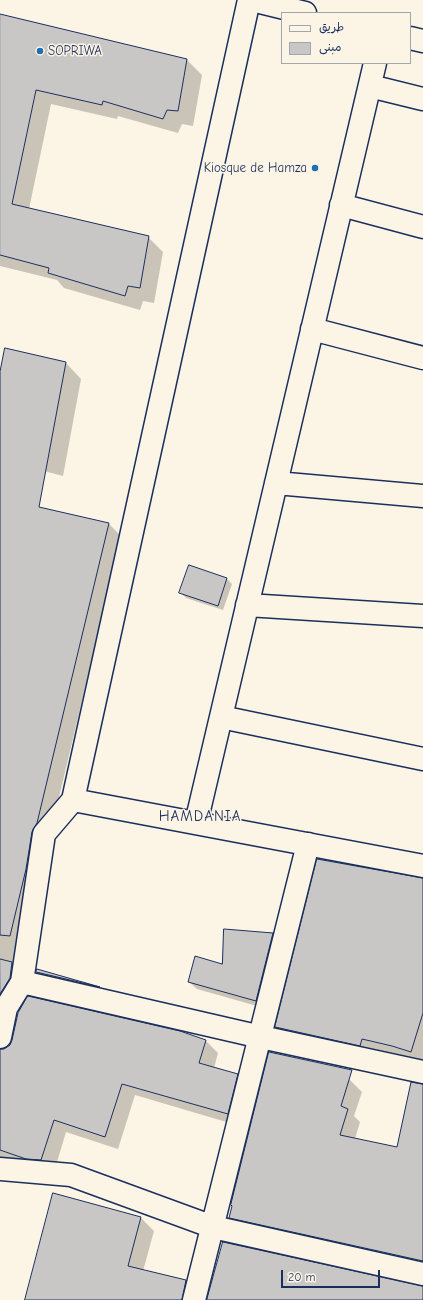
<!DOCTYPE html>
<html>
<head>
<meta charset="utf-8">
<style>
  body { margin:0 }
  #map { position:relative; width:423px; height:1300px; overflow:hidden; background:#fcf5e5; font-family:"Comic Neue","Playpen Sans Arabic",sans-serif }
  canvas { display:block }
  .legend { position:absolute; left:281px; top:12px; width:130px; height:52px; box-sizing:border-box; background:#fcf5e5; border:1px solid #a2a6af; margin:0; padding:5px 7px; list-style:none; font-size:12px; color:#1b2f5e }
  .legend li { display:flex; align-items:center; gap:8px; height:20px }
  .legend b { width:20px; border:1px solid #a2a6af }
  .scale { position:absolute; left:281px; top:1270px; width:99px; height:18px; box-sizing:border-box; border:2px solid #1b2f5e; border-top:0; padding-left:5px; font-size:12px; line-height:14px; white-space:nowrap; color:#1b2f5e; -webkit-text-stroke:3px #fcf5e5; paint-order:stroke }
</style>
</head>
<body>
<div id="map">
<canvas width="423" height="1300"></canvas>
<ul class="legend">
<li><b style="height:5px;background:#fcf5e5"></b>طريق</li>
<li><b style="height:11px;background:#c8c7c6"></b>مبنى</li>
</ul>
<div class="scale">20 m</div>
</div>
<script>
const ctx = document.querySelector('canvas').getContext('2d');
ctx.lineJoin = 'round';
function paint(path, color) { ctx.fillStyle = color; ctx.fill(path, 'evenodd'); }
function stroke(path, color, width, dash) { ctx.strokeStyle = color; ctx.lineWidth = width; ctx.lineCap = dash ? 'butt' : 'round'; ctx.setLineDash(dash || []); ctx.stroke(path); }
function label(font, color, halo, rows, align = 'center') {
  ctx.font = font + ' "Comic Neue",sans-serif'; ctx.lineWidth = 3; ctx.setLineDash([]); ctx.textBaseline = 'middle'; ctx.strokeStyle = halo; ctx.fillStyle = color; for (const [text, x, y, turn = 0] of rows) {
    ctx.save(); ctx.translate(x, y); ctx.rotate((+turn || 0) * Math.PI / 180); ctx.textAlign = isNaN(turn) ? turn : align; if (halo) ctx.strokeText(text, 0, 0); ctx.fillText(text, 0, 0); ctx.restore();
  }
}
paint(new Path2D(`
  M0 16 187 60 202 75 193 126 182 124 178 133 118 116 117 119 51 104 29 209 148 237 163 252 154 303 143 301 140 310 64 288 57 280 0 266Z
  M66 363 81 379 63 476 2 460 0 458V378Z
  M0 499 109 524 121 536 0 1046Z
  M227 579 232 584 223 610 186 598 181 593Z
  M423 879V1061L289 1040 276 1027Z
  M272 934 280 942 264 1008 197 989 189 982 223 965Z
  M37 970 99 988 110 998 50 984 37 972Z
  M180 1032 206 1041 218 1053 214 1068 237 1075 249 1088 240 1126 135 1095 118 1149 66 1132 54 1172 39 1171 0 1158V1050Z
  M349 1079 362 1092 354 1116 360 1122 355 1139 397 1148 423 1097V1271L243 1230 230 1217Z
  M54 1194 141 1218 154 1231 143 1271 186 1281 198 1294 197 1300H26Z`), '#0003');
const building = new Path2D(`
  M0 14 187 59 178 111 167 110 163 119 103 101 102 105 36 90 12 204 149 236 140 288 128 286 125 296 48 273 49 268 0 255Z
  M5 348 66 362 39 507 109 523 37 823 32 832 26 869 10 936 0 935V372Z
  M189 565 227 578 218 606 179 593Z
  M317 859 423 878V1013L411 1052 392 1046 362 1039 360 1046 275 1027Z
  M224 929 273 933 256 1001 188 982 195 956 222 964Z
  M0 959 12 962 10 978 0 994Z
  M37 969 100 987 36 972Z
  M28 996 180 1031 206 1040 199 1063 238 1074 228 1114 122 1084 105 1137 54 1120 41 1160 26 1159 0 1150V1049H4L10 1045 12 1040 18 1013Z
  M269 1052 352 1070 341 1106 348 1109 340 1135 397 1147 411 1082 423 1084V1261L229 1218 232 1206 231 1205Z
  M53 1193 141 1217 128 1266 186 1280 182 1300H25Z
  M223 1242 423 1286V1300H207Z`);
paint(building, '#c8c7c6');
stroke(building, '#1b2f5e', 1);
const minor = new Path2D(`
  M370 86 423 99
  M341 205 423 227
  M312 329 423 358
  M276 483 423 496
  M247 605 423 616
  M221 717 423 759
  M73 800 423 866
  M196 823 375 63
  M22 982 261 1037 423 1072
  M0 1037 6 1008 22 982 44 834 73 800 249 0
  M0 1169 71 1175 213 1227 423 1274
  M194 1300 308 844`);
const major = new Path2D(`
  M252 0 305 13
  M410 38 423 41`);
stroke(minor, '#1b2f5e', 25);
stroke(major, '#1b2f5e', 25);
stroke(minor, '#fcf5e5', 22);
stroke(major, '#fcf5e5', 22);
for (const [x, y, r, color] of [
  [40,51,4,"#1f6fb2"],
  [315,168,4,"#1f6fb2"]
]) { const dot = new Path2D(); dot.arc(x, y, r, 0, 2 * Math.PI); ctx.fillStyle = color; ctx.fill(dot); stroke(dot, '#fcf5e5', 1.5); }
label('13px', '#1b2f5e', '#fcf5e5', [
  ["SOPRIWA",48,51],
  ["Kiosque de Hamza",307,168,"right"]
], 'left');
ctx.letterSpacing = '1px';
label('15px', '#1b2f5e', '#fcf5e5', [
  ["HAMDANIA",200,817]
]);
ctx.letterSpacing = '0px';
</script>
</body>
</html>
